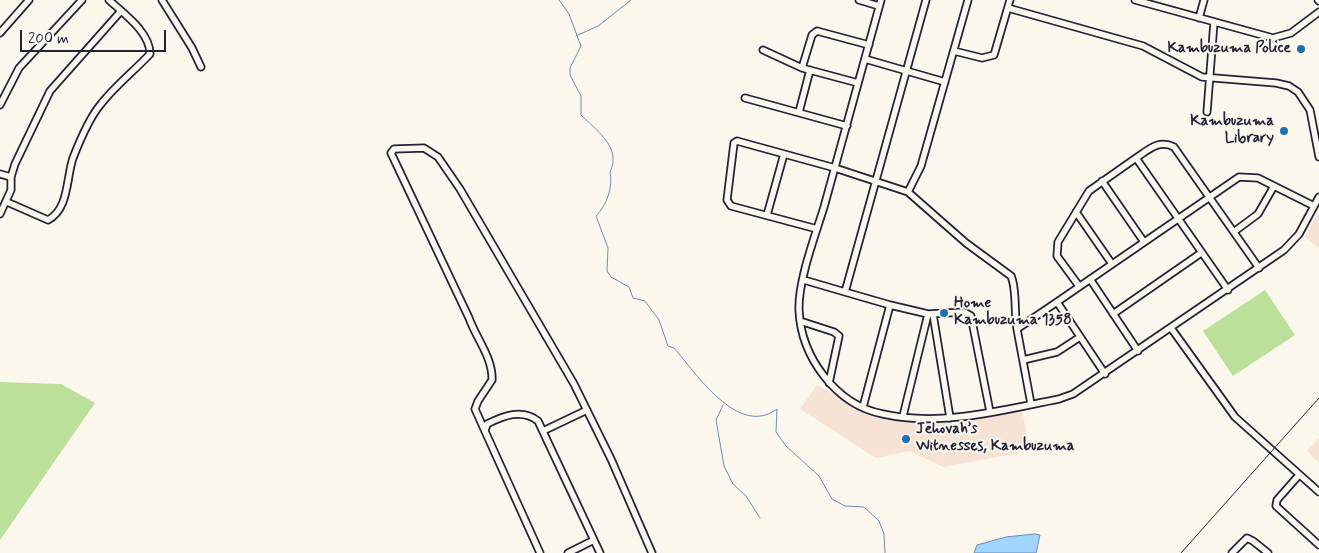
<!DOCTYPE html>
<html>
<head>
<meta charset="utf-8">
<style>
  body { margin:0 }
  #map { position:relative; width:1319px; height:553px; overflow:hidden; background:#fbf7ec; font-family:Mynerve,sans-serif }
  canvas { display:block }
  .scale { position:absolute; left:20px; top:30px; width:146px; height:22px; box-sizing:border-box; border:2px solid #22223b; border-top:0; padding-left:6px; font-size:15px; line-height:18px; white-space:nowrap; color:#22223b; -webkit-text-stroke:4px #fbf7ec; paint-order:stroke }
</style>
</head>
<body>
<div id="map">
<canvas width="1319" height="553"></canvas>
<div class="scale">200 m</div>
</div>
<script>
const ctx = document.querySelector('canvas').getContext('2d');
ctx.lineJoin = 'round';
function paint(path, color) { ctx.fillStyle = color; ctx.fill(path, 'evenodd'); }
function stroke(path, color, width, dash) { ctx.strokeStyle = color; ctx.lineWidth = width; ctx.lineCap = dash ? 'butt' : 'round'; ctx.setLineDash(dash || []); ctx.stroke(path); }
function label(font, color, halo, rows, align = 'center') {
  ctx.font = font + ' Mynerve,sans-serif'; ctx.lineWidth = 4; ctx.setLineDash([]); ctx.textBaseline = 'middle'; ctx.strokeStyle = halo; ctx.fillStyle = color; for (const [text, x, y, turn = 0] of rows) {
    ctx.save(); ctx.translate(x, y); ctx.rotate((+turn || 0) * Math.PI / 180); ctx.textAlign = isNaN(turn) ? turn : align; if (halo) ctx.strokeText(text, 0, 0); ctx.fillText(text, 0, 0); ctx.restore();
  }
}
paint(new Path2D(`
  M1319 210V248L1305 237Z
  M817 385 877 417 957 424 1022 410 1030 451 943 467 910 451 876 458 800 409Z
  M1319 438V463L1307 451Z`), '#f6e3d5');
paint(new Path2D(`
  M1265 290 1295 335 1233 376 1203 331Z
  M0 382 61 384 95 403 0 540Z`), '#bbe09a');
const water = new Path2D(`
  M1035 534 1040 535 1036 553H974L977 545 1006 537Z`);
paint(water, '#a0d5ff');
stroke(water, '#6e8db1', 1);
stroke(new Path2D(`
  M559 0 569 14 581 46 570 68V75L581 96V115C597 131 622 148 610 172 613 187 607 205 596 216L608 248 607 271 611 277 629 287 633 298 645 301 659 320 668 346 674 348C696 373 738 438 777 409L776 432 786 446 819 476 832 499 845 506 864 507 879 521 884 534 885 553
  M576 36 598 26 631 0
  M723 405 716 420 724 466 733 484 746 496 760 518`), '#6e8db1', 1);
const street = new Path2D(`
  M162 0 192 48 201 67
  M859 0 879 6
  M881 0C862 69 843 138 824 207 815 236 798 281 799 310 801 357 836 405 883 414 941 427 1002 410 1059 399L1073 394 1284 250 1299 234 1319 197
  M1135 0 1273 38 1291 33 1319 12
  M1318 0 1319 1
  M1008 8 1143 46 1202 77 1276 83 1289 86 1298 92 1310 110 1319 157
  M1199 18 1204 0
  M0 33 29 0
  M763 50 802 68 858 83
  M954 51 982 58 994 55 1010 0
  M865 59 945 82
  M802 68 812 35 817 31 869 45
  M745 98 847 126
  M0 105 19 68 82 0
  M799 112 810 70
  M1207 112 1214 22
  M1136 158C1148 150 1159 139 1174 147L1259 268
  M0 174 11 177 15 164 50 91 121 11
  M1102 181 1144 242
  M908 192 966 243 1011 276C1017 289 1014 314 1017 329
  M7 202 48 220C69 209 66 179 73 158 80 140 89 118 101 104 115 86 134 71 150 54 150 32 124 14 109 0
  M1076 212 1112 264
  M0 214 11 190V177
  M767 215 784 154
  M817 229 731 206 727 200 734 143 737 141 835 168 908 192 921 166 968 0
  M1235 231 1258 214 1274 186
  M1090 279 1138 351
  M804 280 845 292
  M1079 286 1057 256 1058 242 1089 191 1136 158 1228 290
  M890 305 845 292 926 0
  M933 314 950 418
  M1113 314 1201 253
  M800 321 834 332 839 336 829 383
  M1171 328 1235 417 1319 492
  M1023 360 1057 352 1080 337
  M1105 374 1057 302 1239 177 1258 178 1314 206
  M1031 404 1017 329 1057 302
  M863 407 890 305 928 314 964 312 971 316 990 412
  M903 416 928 314
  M485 431 487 424C503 416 522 408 538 421L600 553
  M543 431 587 410
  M1299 475 1277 500 1276 506 1319 545
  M540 553 475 409 478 401 492 380C493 358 476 338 469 318L391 153 394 149 424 148 438 157 460 189 574 384 611 459 652 553
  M568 553 594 540
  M1232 553 1247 538 1253 541 1268 553`);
stroke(street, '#22223b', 9);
stroke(street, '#fbf7ec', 5.5);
stroke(new Path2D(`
  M1181 553 1319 398`), '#22223b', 1);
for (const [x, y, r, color] of [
  [1301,49,5,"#1f6fb2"],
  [1284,131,5,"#1f6fb2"],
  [944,313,5,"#1f6fb2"],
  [906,439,5,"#1f6fb2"]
]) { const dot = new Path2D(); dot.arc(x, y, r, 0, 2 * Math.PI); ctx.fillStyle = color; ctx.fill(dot); stroke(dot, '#fbf7ec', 2); }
label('bold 15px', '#22223b', '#fbf7ec', [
  ["Kambuzuma Police",1291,49],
  ["Kambuzuma",1274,122],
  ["Library",1274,139],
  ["Home",954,304,"left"],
  ["Kambuzuma 1358",954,321,"left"],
  ["Jehovah’s",916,430,"left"],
  ["Witnesses, Kambuzuma",916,447,"left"]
], 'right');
</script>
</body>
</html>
